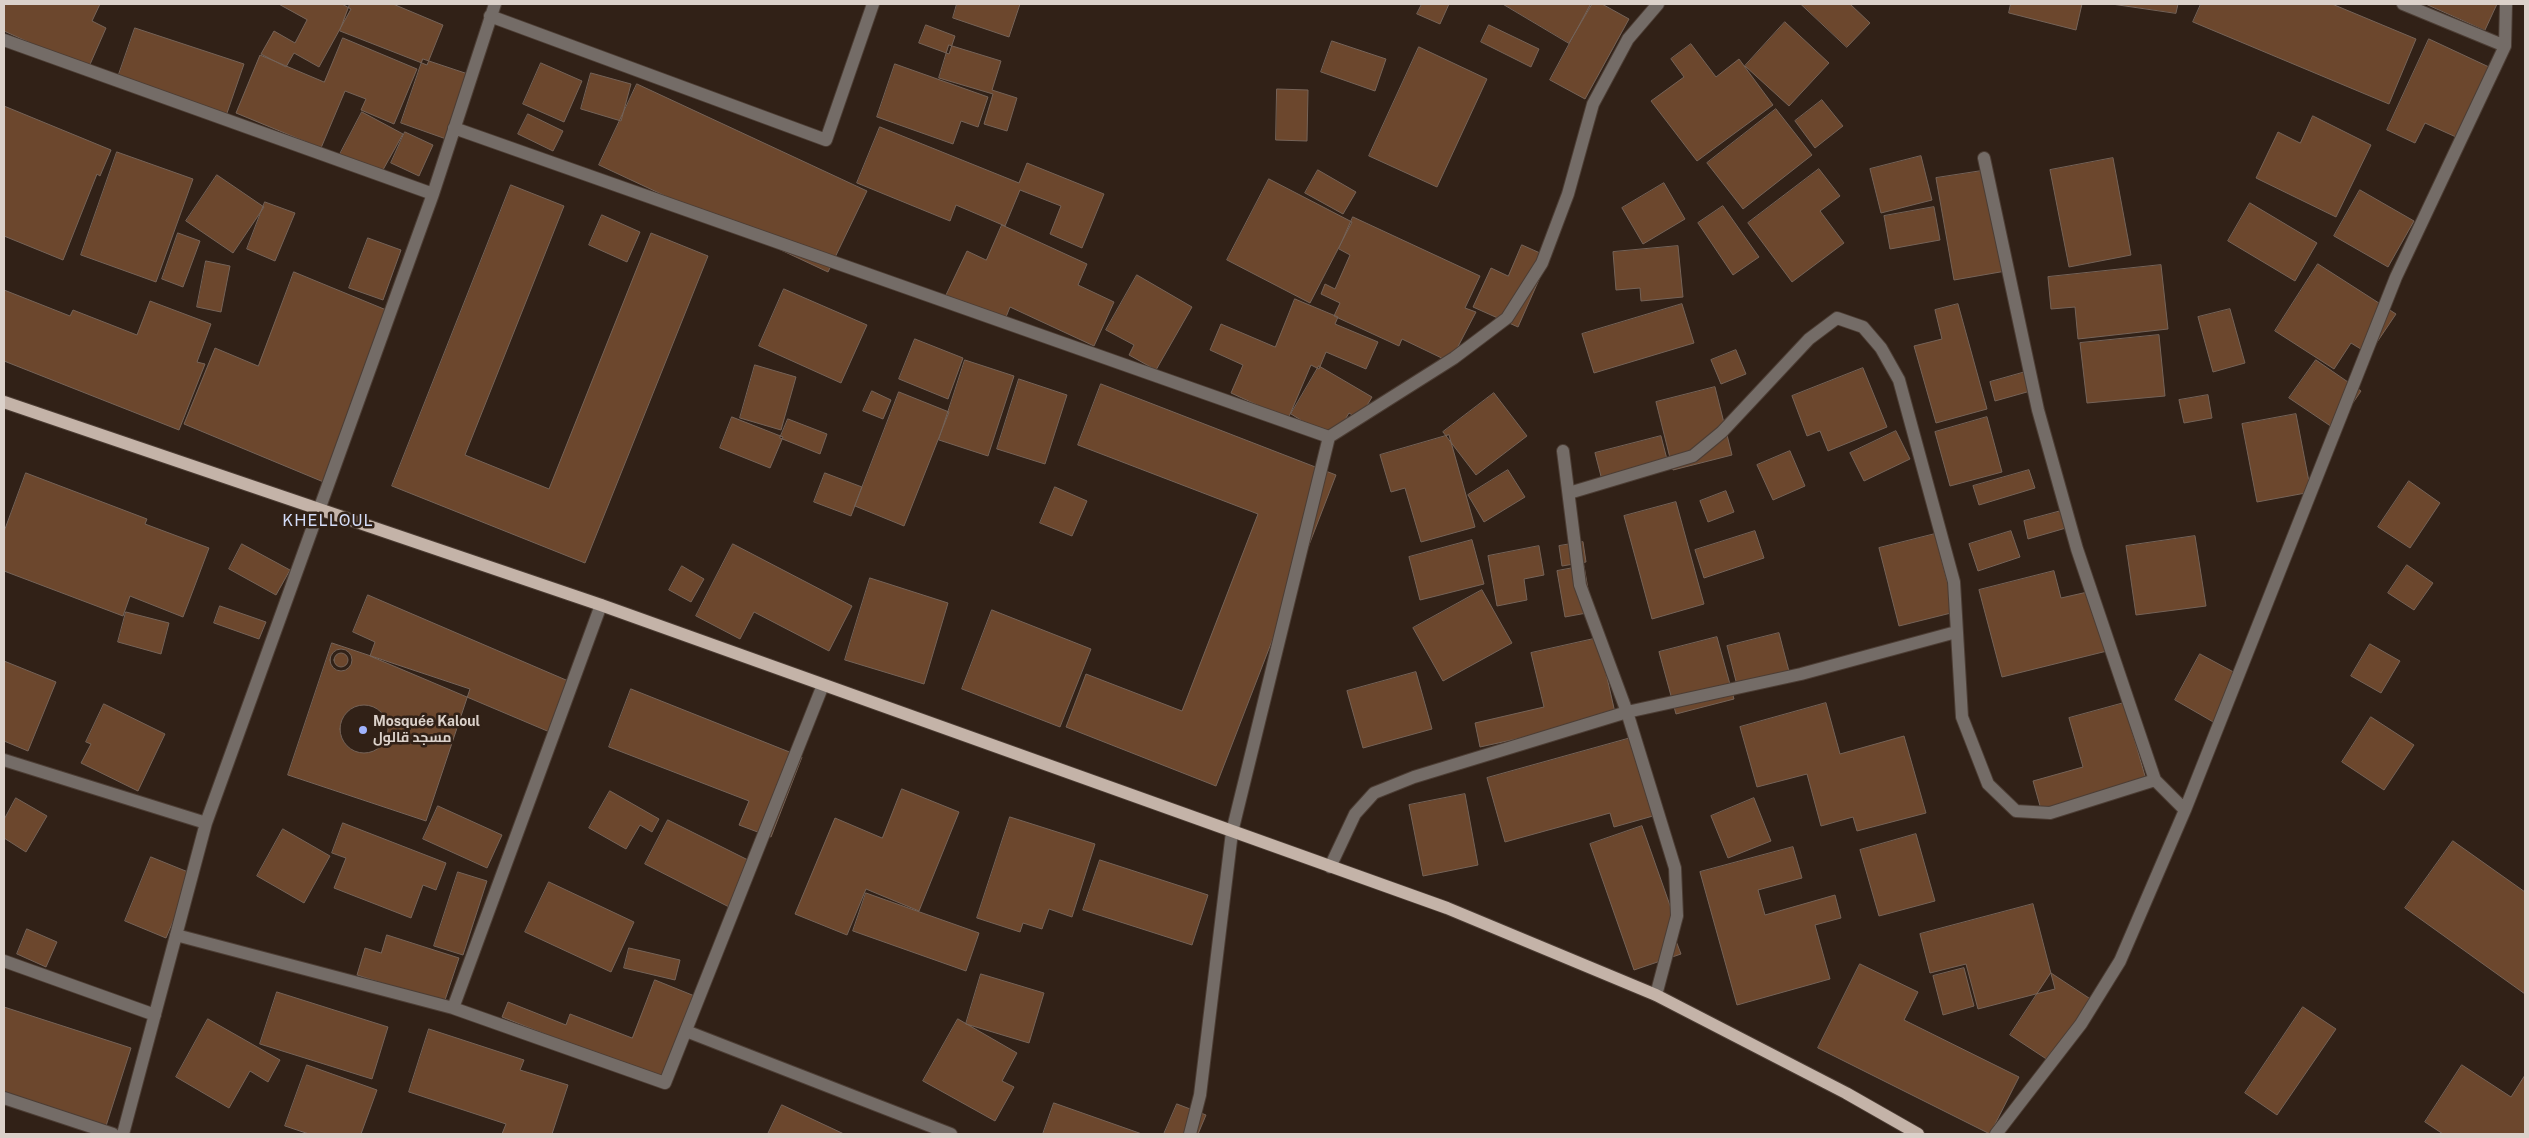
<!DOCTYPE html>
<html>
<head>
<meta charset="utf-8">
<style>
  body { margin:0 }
  #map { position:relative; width:2529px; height:1138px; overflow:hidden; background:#312117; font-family:"Public Sans",sans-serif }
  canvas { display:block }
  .frame { position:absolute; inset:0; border:5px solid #dbd1ca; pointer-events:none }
</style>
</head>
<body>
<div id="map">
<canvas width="2529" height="1138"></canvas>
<div class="frame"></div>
</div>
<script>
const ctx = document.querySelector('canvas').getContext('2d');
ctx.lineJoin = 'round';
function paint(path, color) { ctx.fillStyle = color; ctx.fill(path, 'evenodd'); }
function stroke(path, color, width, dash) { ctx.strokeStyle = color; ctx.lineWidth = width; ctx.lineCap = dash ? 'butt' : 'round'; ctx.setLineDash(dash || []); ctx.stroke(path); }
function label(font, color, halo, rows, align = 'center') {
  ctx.font = font + ' "Public Sans",Cairo,sans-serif'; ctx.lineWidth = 5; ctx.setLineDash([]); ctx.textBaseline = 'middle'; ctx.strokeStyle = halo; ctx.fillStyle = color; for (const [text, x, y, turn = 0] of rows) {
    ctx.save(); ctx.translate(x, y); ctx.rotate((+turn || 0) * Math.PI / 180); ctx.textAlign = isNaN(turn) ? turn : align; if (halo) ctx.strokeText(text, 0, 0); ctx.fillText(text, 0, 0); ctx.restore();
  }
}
const building = new Path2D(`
  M4 4H100L92 21 106 28 88 69 4 31Z
  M279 4H342L351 9 319 67 294 53 286 67 261 54 274 31 295 43 307 20Z
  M350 4H393L443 25 427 65 340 31Z
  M957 4H1020L1009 37 953 18Z
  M1422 4H1449L1440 24 1417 14Z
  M1503 4H1592L1569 43Z
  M1591 4H1602L1629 19 1585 99 1550 80Z
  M1801 4H1850L1870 23 1847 47Z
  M2011 4H2082L2076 30 2009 13Z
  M2112 4H2178L2176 13Z
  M2201 4H2332L2416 39 2389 104 2193 22Z
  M2426 4H2497L2485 30Z
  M1785 22 1829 63 1789 106 1745 66Z
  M926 25 955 36 949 54 919 43Z
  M1489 25 1539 49 1531 67 1481 42Z
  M135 28 244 64 226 116 117 80Z
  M343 38 417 69 394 124 361 110 366 99 345 91 321 148 236 113 260 55 324 82Z
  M2429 39 2489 67 2456 137 2425 123 2415 143 2387 130Z
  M1332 41 1386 59 1375 91 1321 72Z
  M1691 44 1716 77 1739 59 1773 105 1697 161 1651 101 1684 77 1671 59Z
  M949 45 1001 61 992 90 1017 98 1007 131 984 124 993 94 939 78Z
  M1419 47 1487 79 1437 187 1369 156Z
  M423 59 471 75 449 140 401 123Z
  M541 63 582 81 564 122 523 104Z
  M895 64 988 97 978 127 961 121 953 144 877 117Z
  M591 73 631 84 621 121 581 109Z
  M637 84 867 191 828 272 599 165Z
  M1277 89 1308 90 1307 141 1276 140Z
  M1822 100 1843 126 1815 148 1795 121Z
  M4 106 111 150 100 176 97 174 63 260 4 236Z
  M1776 109 1812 155 1743 209 1707 163Z
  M362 112 403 134 379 177 339 156Z
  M528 114 563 131 553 151 518 134Z
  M2313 116 2371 145 2336 217 2256 178 2278 132 2300 143Z
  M880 127 1019 183 1027 163 1104 194 1082 248 1050 234 1061 206 1020 190 1005 226 956 205 950 221 857 183Z
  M405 132 433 145 419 176 391 163Z
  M117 152 193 179 156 282 81 255Z
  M1921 156 1932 200 1881 213 1870 169Z
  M2113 158 2131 255 2069 267 2050 170Z
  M1819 169 1840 196 1820 211 1844 243 1792 282 1748 223Z
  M1318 170 1356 192 1343 214 1305 193Z
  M1988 170 2006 271 1954 280 1936 178Z
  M217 175 264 207 233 253 186 221Z
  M1269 179 1352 222 1310 303 1227 260Z
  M1664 183 1685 219 1643 244 1622 208Z
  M511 185 564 206 465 455 549 489 651 233 708 256 585 563 392 486Z
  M2360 190 2414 221 2388 267 2334 236Z
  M265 202 295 213 275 261 247 249Z
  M2250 203 2317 243 2295 281 2228 241Z
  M1723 206 1759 257 1733 275 1698 223Z
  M1934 207 1940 240 1890 249 1884 216Z
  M602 215 640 232 627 262 589 245Z
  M1353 217 1480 276 1465 308 1476 312 1450 362 1402 339 1399 346 1334 316 1340 303 1321 294 1325 284 1335 289 1350 255 1339 249Z
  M1002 225 1087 264 1078 285 1114 302 1094 346 1010 307 1004 322 946 295 967 251 986 260Z
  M178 233 200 241 183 287 162 279Z
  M368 238 401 250 383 300 349 288Z
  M1522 245 1549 257 1518 327 1473 307 1491 268 1508 276Z
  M1678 246 1683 297 1641 301 1640 288 1616 290 1613 252Z
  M206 261 230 266 221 312 197 307Z
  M2318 264 2396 314 2369 354 2351 343 2334 369 2275 331Z
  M2161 265 2168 329 2078 339 2075 307 2051 309 2048 277Z
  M294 272 396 314 326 483 184 424 215 348 258 366Z
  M1137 275 1192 307 1156 370 1129 355 1134 345 1106 330Z
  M784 289 867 325 841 383 759 346Z
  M4 290 70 316 73 310 137 335 150 301 211 324 197 362 205 364 179 430 4 361Z
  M1295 299 1338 317 1335 324 1378 342 1366 369 1326 352 1319 369 1311 365 1288 419 1231 393 1243 365 1210 350 1221 324 1275 347Z
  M1682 304 1694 343 1594 373 1582 334Z
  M1958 304 1987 409 1936 423 1914 346 1942 339 1935 310Z
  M2230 309 2245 363 2213 372 2198 317Z
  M2159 335 2165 396 2087 403 2080 343Z
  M915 339 963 358 948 399 899 379Z
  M1736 350 1746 374 1721 384 1711 360Z
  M965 360 1014 376 988 456 939 440Z
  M2316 360 2361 391 2335 429 2289 398Z
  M755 365 796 377 781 430 740 418Z
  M1319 366 1372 397 1359 419 1349 413 1333 440 1291 414Z
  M1863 368 1887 427 1828 451 1820 431 1807 436 1792 396Z
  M2029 371 2034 390 1995 401 1990 382Z
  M1019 379 1067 395 1045 464 997 449Z
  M1101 384 1336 475 1216 786 1066 727 1086 674 1182 711 1258 514 1078 445Z
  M1715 387 1732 455 1673 470 1656 402Z
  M872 391 891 400 883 419 863 411Z
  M899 392 949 412 904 526 855 506Z
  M1494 393 1527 436 1476 475 1443 432Z
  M2208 395 2212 418 2184 423 2179 400Z
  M2296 414 2311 492 2257 502 2242 424Z
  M732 417 783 437 770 468 720 448Z
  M1987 417 2002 472 1950 486 1935 432Z
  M788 419 827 434 820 454 780 438Z
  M1896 431 1910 459 1864 481 1850 453Z
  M1449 435 1475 527 1421 542 1405 488 1391 492 1380 455Z
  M1661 436 1669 467 1603 484 1595 453Z
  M1790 451 1805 486 1773 500 1757 465Z
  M1508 470 1525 497 1484 522 1468 495Z
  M2029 470 2035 488 1979 505 1973 486Z
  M26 473 147 519 145 524 209 548 183 617 130 596 123 616 4 571V532Z
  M825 473 862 487 851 516 814 502Z
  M2409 481 2440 503 2410 548 2378 527Z
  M1055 487 1087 501 1072 536 1040 523Z
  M1726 491 1734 512 1708 522 1700 501Z
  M1676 502 1704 604 1652 619 1624 516Z
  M2061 511 2066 528 2028 539 2024 521Z
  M1755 531 1764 558 1704 578 1695 550Z
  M2011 531 2020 557 1978 571 1969 544Z
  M1935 534 1955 612 1899 626 1879 548Z
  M2195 536 2206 606 2136 615 2126 546Z
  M1472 540 1484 584 1420 600 1409 557Z
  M1583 542 1586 562 1562 566 1559 546Z
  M242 544 290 570 276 595 229 569Z
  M733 544 852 606 829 651 754 612 740 639 696 616Z
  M1539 546 1544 575 1524 579 1527 600 1497 606 1488 556Z
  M2407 565 2433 583 2414 610 2388 593Z
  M682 566 704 579 691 602 669 590Z
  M1584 566 1592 612 1565 617 1557 571Z
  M2054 571 2061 598 2092 591 2107 651 2002 677 1979 590Z
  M870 578 948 603 924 684 845 660Z
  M1482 590 1512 643 1443 681 1413 628Z
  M368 595 573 683 552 733 370 656 375 642 353 632Z
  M220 606 266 622 259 639 214 623Z
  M992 610 1091 649 1060 727 962 689Z
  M126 612 169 623 161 654 118 642Z
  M1779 633 1791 679 1739 693 1727 646Z
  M1717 637 1734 699 1676 714 1659 652Z
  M1598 638 1616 717 1480 747 1475 723 1544 707 1531 653Z
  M332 643 470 689 426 821 288 775Z
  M2370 644 2400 661 2381 693 2351 676Z
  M330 660a11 11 0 1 1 22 0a11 11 0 1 1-22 0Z
  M334 660a7 7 0 1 1 14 0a7 7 0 1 1-14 0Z
  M2200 654 2241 676 2215 723 2175 700Z
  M4 661 56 682 28 751 4 741Z
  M1416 672 1432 729 1363 748 1347 691Z
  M631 689 802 757 771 837 739 825 749 801 609 747Z
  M1826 703 1840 754 1904 736 1926 813 1857 831 1853 817 1821 826 1807 774 1757 787 1740 727Z
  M2124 703 2147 783 2042 813 2033 781 2083 767 2069 718Z
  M104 704 165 734 138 791 81 763 91 744 86 742Z
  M340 729a24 24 0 1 1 48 0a24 24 0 1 1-48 0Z
  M2371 717 2414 745 2384 790 2342 762Z
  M1638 736 1660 814 1614 827 1610 813 1505 842 1487 778Z
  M902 789 959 812 919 911 866 889 847 935 795 914 835 818 882 838Z
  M610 791 659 819 652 832 640 825 626 849 589 828Z
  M1465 794 1478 865 1423 876 1409 805Z
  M16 798 47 816 26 852 4 838V820Z
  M1754 798 1771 841 1728 858 1711 816Z
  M438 806 502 835 487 868 423 839Z
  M1010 817 1095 844 1072 917 1049 909 1042 929 1023 923 1020 932 977 918Z
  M668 820 756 864 733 909 645 864Z
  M343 823 446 863 436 890 423 885 411 918 334 888 346 858 332 853Z
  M1642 826 1679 931 1673 933 1681 954 1634 970 1590 844Z
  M283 829 330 856 304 903 257 876Z
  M1916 834 1935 901 1879 916 1860 850Z
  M2453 841 2525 892V994L2405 908Z
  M1793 847 1802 878 1758 890 1765 915 1835 895 1841 918 1815 925 1830 979 1737 1005 1700 872Z
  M151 857 193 874 166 938 125 921Z
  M1100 860 1208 895 1192 945 1083 910Z
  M458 872 487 881 463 955 434 946Z
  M549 882 634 922 611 972 525 932Z
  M866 893 979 933 966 971 853 931Z
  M2033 904 2055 989 1978 1009 1966 964 1930 973 1920 934Z
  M27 929 57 942 46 967 17 954Z
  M387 935 459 958 444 1003 357 975 365 948 381 953Z
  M629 948 680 960 675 980 624 968Z
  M1860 964 1918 992 1904 1020 2019 1077 1990 1134 1818 1048Z
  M1964 968 1974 1006 1943 1015 1933 976Z
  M2051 973 2095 1002 2054 1064 2010 1035Z
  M981 974 1044 993 1029 1043 966 1024Z
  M655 980 702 999 669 1083 502 1017 508 1002 566 1025 570 1014 632 1038Z
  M277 992 388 1027 372 1079 260 1044Z
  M4 1007 131 1048 106 1126 4 1094Z
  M2303 1007 2336 1029 2277 1115 2245 1093Z
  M208 1019 280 1060 268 1082 250 1071 229 1108 176 1077Z
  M958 1019 1017 1053 1002 1081 1014 1087 995 1121 923 1081Z
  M429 1029 524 1060 520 1070 568 1085 552 1134H502L506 1124 409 1092Z
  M307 1065 377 1090 361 1134H309L285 1126Z
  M2462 1065 2511 1097 2525 1075V1134H2443L2425 1122Z
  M1054 1103 1142 1134H1043Z
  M1177 1104 1206 1115 1198 1134H1164Z
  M782 1105 844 1134H768Z`);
paint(building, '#6c472d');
stroke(building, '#756358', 1);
const minor = new Path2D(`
  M2403 4 2505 46
  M490 16 826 140 873 4
  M4 40 433 194
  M454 128 1329 437
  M1984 158 2038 410 2077 549 2155 780 2185 810
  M1563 451 1580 585 1627 712 1675 868 1677 916 1656 995
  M1569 493 1693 456 1722 432 1809 339 1837 318 1863 327 1881 348 1899 380 1954 582 1962 717 1988 784 2016 811 2050 813 2155 780
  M4 760 206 823
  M1330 867 1355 814 1374 793 1414 777 1627 712 1801 674 1956 632
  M176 935 453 1008 665 1083 823 685
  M4 961 155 1015
  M453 1008 601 605
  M686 1031 951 1134
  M4 1098 113 1134
  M123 1134 206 823 433 194 495 4
  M1190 1134 1200 1095 1232 832 1329 437 1454 358 1507 318 1542 263 1568 194 1593 104 1628 39 1658 4
  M1996 1134 2081 1024 2120 961 2185 810 2396 277 2505 46 2506 4`);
const major = new Path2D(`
  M4 402 601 605 1447 908 1656 995 1846 1093 1918 1134`);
stroke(minor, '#4c3d34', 14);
stroke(major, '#4c3d34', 14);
stroke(minor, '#746c67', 12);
stroke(major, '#c4b3a8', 12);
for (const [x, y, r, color] of [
  [363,730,5,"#a0b3fd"]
]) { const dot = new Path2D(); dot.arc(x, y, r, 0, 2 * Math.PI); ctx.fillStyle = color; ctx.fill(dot); stroke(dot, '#312117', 2); }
label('bold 14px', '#dbd1ca', '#312117', [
  ["Mosquée Kaloul",373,722],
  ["مسجد قالول",373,738]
], 'left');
ctx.letterSpacing = '1px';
label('16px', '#d4ddf9', '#312117', [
  ["KHELLOUL",328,521]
]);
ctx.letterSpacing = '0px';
</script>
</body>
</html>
